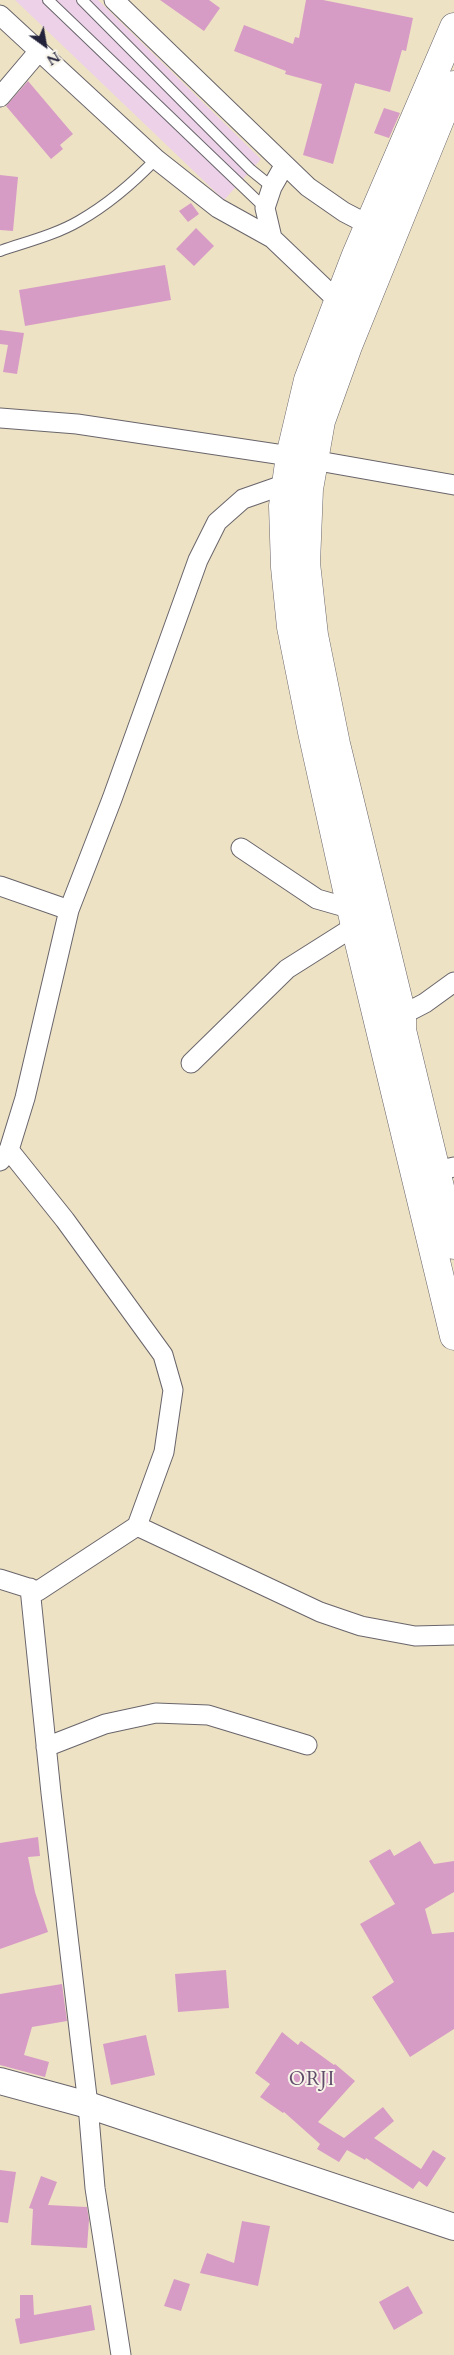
<!DOCTYPE html>
<html>
<head>
<meta charset="utf-8">
<style>
  body { margin:0 }
  #map { position:relative; width:454px; height:2355px; overflow:hidden; background:#eee2c4; font-family:Cardo,serif }
  canvas { display:block }
  .north { position:absolute; left:20px; top:20px; width:50px; height:50px; -webkit-text-stroke:4px #f7f3e8; paint-order:stroke; rotate:148deg; font-size:14px; font-weight:700; line-height:20px; text-align:center; color:#22223b }
  .north::after { content:''; display:block; margin:auto; width:18px; height:22px; background:#22223b; clip-path:polygon(50% 0,100% 100%,50% 72%,0 100%) }
</style>
</head>
<body>
<div id="map">
<canvas width="454" height="2355"></canvas>
<div class="north">N</div>
</div>
<script>
const ctx = document.querySelector('canvas').getContext('2d');
ctx.lineJoin = 'round';
function paint(path, color) { ctx.fillStyle = color; ctx.fill(path, 'evenodd'); }
function stroke(path, color, width, dash) { ctx.strokeStyle = color; ctx.lineWidth = width; ctx.lineCap = dash ? 'butt' : 'round'; ctx.setLineDash(dash || []); ctx.stroke(path); }
function label(font, color, halo, rows, align = 'center') {
  ctx.font = font + ' Cardo,serif'; ctx.lineWidth = 4; ctx.setLineDash([]); ctx.textBaseline = 'middle'; ctx.strokeStyle = halo; ctx.fillStyle = color; for (const [text, x, y, turn = 0] of rows) {
    ctx.save(); ctx.translate(x, y); ctx.rotate((+turn || 0) * Math.PI / 180); ctx.textAlign = isNaN(turn) ? turn : align; if (halo) ctx.strokeText(text, 0, 0); ctx.fillText(text, 0, 0); ctx.restore();
  }
}
paint(new Path2D(`
  M15 0H98L261 159 224 200Z`), '#ecd1e9');
paint(new Path2D(`
  M160 0H209L220 8 204 31Z
  M306 0H323L413 18 406 51 402 50 390 92 355 83 333 164 303 155 322 84 285 74 286 71 234 51 244 25 293 44 295 37 299 38Z
  M28 81 73 134 60 145 63 149 51 159 6 106Z
  M384 108 400 113 389 138 374 133Z
  M0 175 18 177 13 231 0 230Z
  M191 203 199 214 188 222 179 211Z
  M196 228 214 246 194 266 176 249Z
  M165 265 171 300 25 326 19 290Z
  M0 330 24 333 17 374 3 372 8 345 0 344Z
  M38 1837 40 1856 28 1857 35 1892 48 1932 0 1949V1843Z
  M420 1841 434 1864 454 1861V1892L425 1909 432 1934 454 1932V2029L410 2057 372 1997 394 1982 360 1924 395 1904 369 1861 390 1849 394 1856Z
  M226 1970 229 2008 178 2012 175 1974Z
  M62 1984 67 2021 32 2027 24 2055 49 2062 45 2077 0 2065V1994Z
  M282 2032 298 2045 301 2041 334 2065 335 2064 355 2081 318 2122 344 2138 383 2107 394 2121 374 2138 421 2169 433 2150 446 2158 427 2187 419 2181 413 2189 366 2158 365 2160 347 2150 339 2162 317 2149 320 2144 284 2112 283 2113 260 2097 270 2084 255 2073Z
  M146 2035 155 2075 111 2085 103 2044Z
  M0 2170 16 2172 8 2223 0 2222Z
  M41 2176 57 2182 48 2205 87 2207 89 2220 87 2248 31 2245 33 2209 29 2208Z
  M242 2221 270 2226 258 2286 200 2273 207 2253 234 2263Z
  M174 2279 190 2284 181 2311 164 2306Z
  M408 2286 423 2313 394 2330 379 2302Z
  M20 2295H33L34 2315 91 2305 95 2330 20 2344 15 2319 20 2318Z`), '#d79cc5');
const lane = new Path2D(`
  M48 0 265 208
  M82 0 251 170 272 187
  M0 251C26 242 55 235 79 221 107 205 134 182 156 159`);
const street = new Path2D(`
  M114 0 308 187 344 212 369 225
  M0 15 156 159 218 208 272 238 338 301
  M0 97 39 51
  M272 238 265 208 272 187 284 166
  M0 418 77 424 290 456 454 485
  M241 848 317 899 352 909
  M0 886 69 910
  M402 1015 425 1003 454 982
  M191 1063 287 969 355 926
  M0 1161 9 1150 25 1098 69 910 112 799 198 560 217 522 243 499 286 484
  M436 1171 454 1167
  M137 1526 320 1612 361 1626 415 1636 454 1635
  M0 1579 38 1591 137 1526 164 1452 173 1390 163 1355 65 1220 9 1150
  M30 1588 51 1793 88 2105 95 2188 121 2355
  M46 1747 105 1724 156 1713 208 1715 307 1745`);
const secondary = new Path2D(`
  M0 2081 88 2105 454 2227`);
const primary = new Path2D(`
  M454 27 356 255 308 380 290 456 283 506 285 567 291 627 312 732 355 926 454 1336
  M454 85 348 346 321 421 309 489 306 563 314 635 336 744 402 1015V1030L454 1245`);
stroke(lane, '#69656b', 12);
stroke(street, '#69656b', 21);
stroke(secondary, '#69656b', 28);
stroke(primary, '#69656b', 29);
stroke(lane, '#fff', 10);
stroke(street, '#fff', 19);
stroke(secondary, '#fff', 26);
stroke(primary, '#fff', 28);
ctx.letterSpacing = '1px';
label('19px', '#614d6b', '#f7f3e8', [
  ["ORJI",312,2081]
]);
ctx.letterSpacing = '0px';
</script>
</body>
</html>
